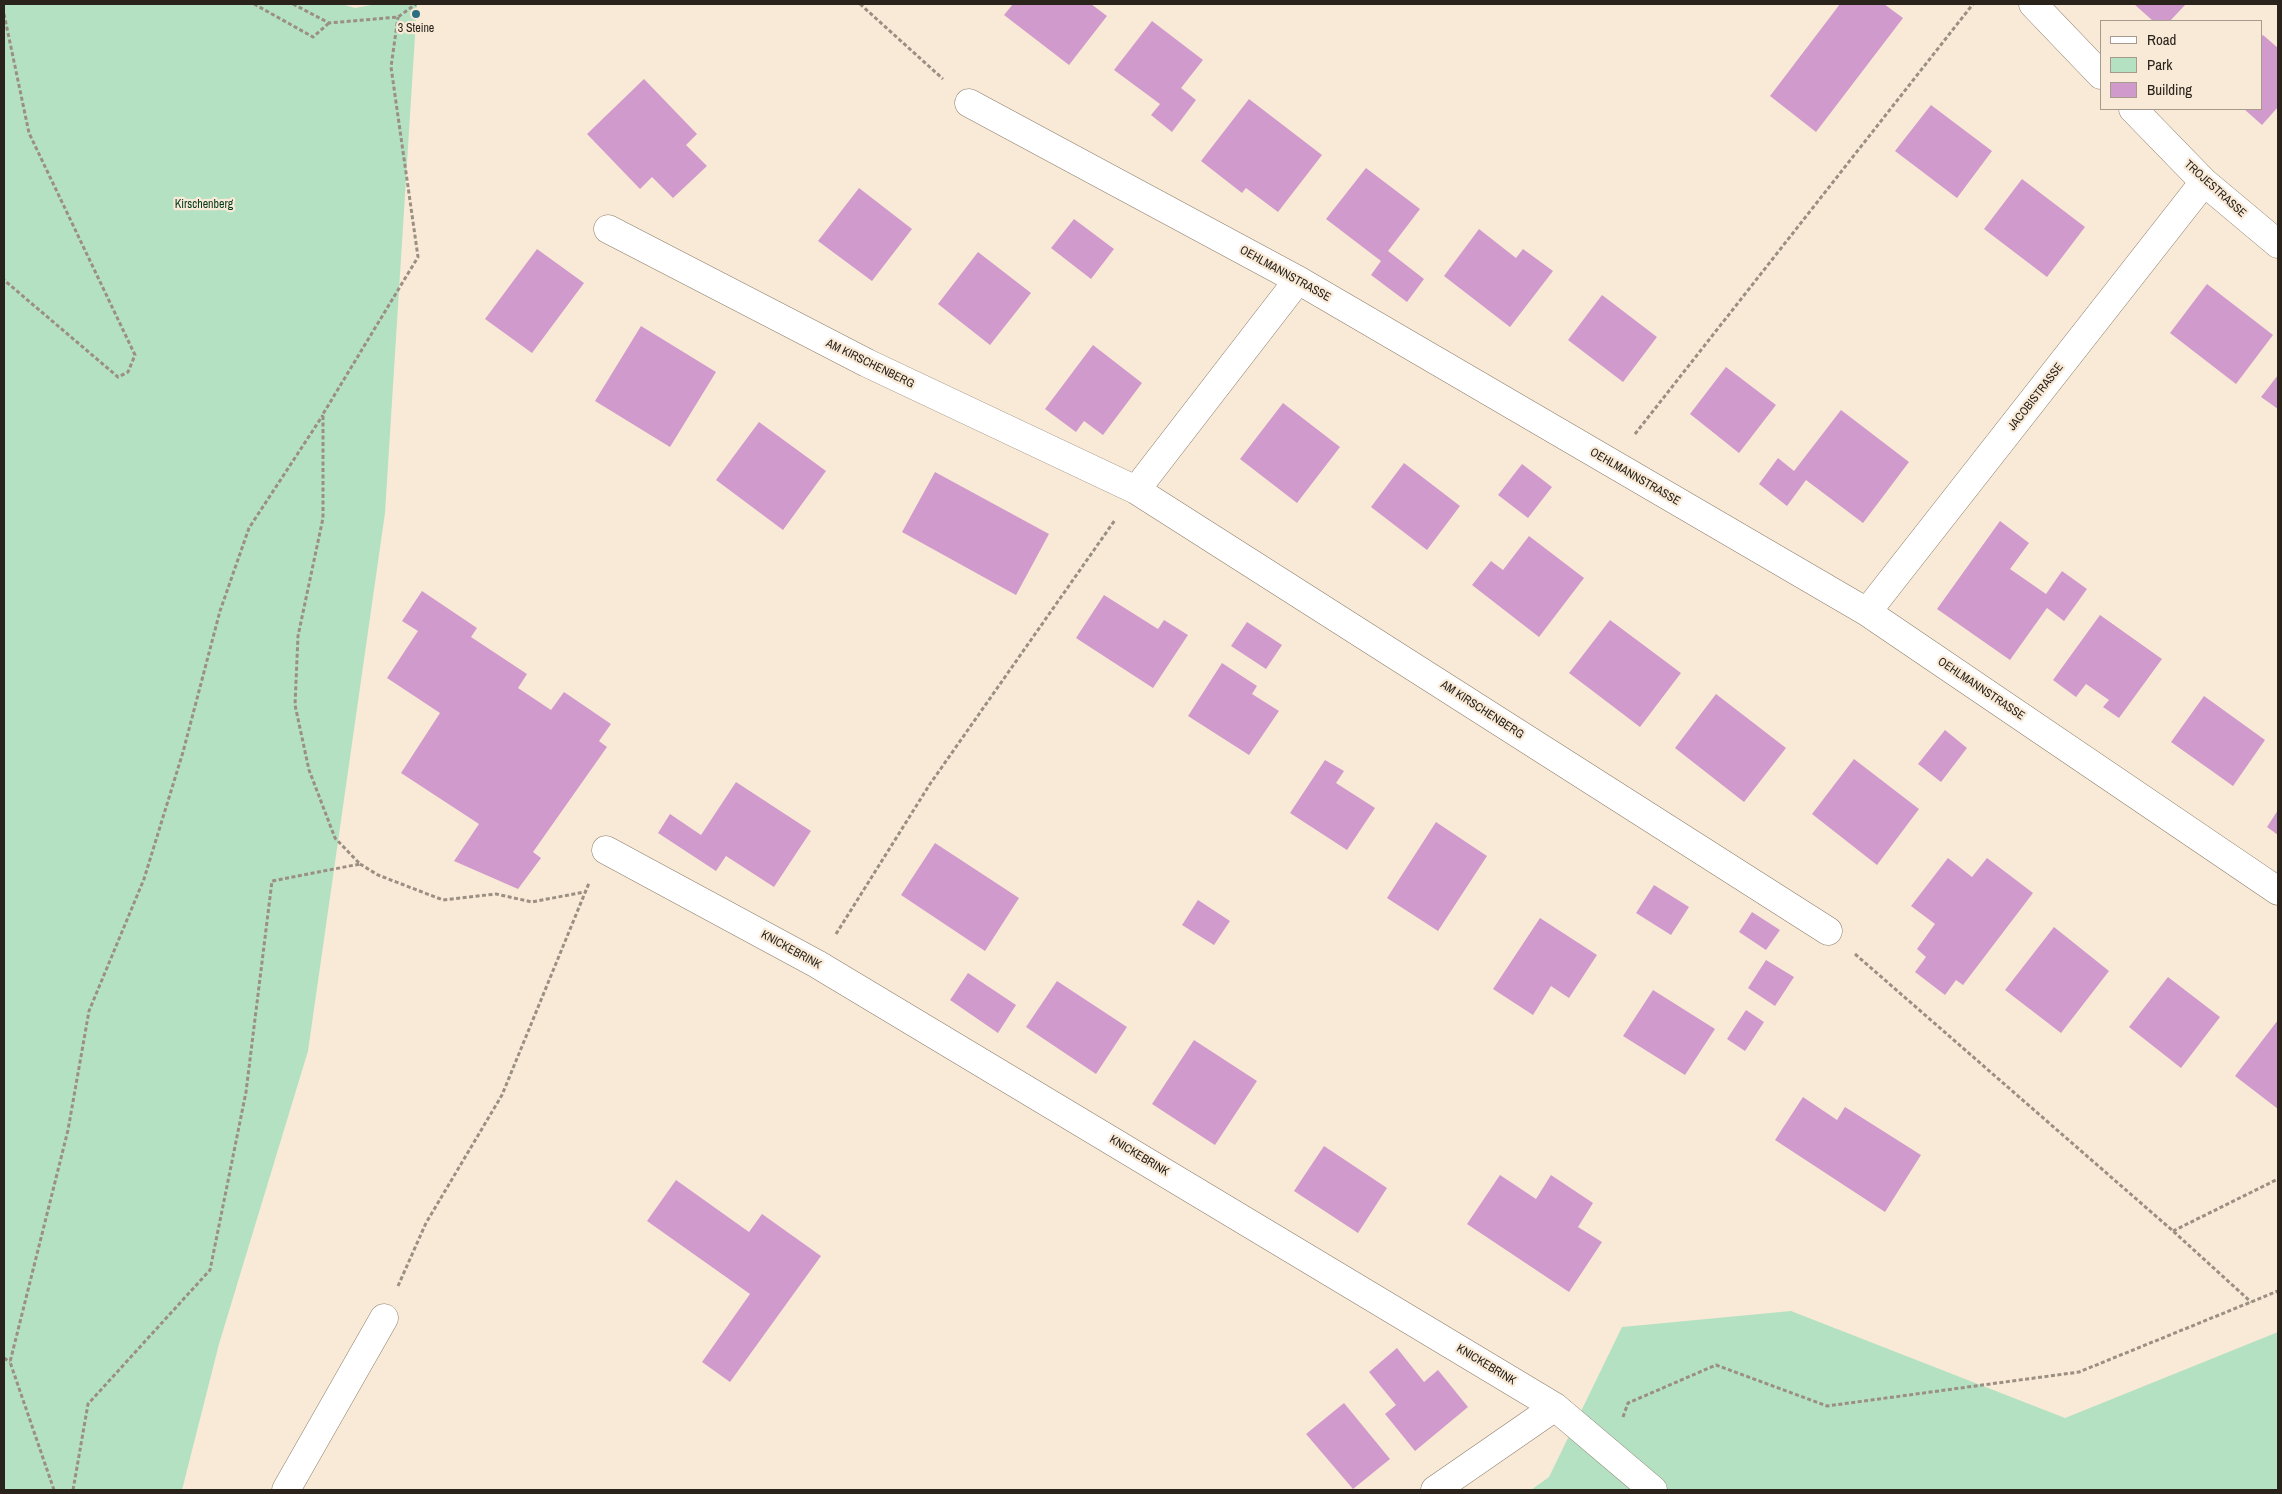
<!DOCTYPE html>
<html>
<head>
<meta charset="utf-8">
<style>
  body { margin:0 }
  #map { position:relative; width:2282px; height:1494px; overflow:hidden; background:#f9ead7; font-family:"Archivo Narrow",sans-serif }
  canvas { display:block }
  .frame { position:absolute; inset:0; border:5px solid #29231c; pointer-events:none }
  .legend { position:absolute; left:2100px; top:20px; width:162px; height:90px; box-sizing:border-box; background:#f9ead7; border:1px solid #a69a8c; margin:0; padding:6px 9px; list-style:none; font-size:15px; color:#29231c }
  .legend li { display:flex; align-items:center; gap:10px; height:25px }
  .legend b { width:25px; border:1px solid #a69a8c }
</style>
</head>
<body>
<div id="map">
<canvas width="2282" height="1494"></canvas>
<div class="frame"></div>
<ul class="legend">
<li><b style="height:6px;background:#fff"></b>Road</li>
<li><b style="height:14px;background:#b5e1c3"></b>Park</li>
<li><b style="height:14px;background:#d19acc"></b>Building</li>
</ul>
</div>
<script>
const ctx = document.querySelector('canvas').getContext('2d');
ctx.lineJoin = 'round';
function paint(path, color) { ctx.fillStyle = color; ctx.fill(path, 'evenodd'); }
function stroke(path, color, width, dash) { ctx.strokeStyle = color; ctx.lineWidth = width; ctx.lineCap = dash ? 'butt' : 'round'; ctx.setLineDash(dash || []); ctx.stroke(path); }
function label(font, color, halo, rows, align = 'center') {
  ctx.font = font + ' "Archivo Narrow",sans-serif'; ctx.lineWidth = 4.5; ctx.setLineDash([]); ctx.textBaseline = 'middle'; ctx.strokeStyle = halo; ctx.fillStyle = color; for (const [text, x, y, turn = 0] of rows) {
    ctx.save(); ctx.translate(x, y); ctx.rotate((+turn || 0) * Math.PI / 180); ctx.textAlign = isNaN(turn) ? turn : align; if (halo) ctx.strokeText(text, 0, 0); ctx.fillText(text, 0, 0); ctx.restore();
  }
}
paint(new Path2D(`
  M4 4H342L355 8 377 4H417L385 513 308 1051 219 1344 182 1490H4Z
  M1791 1311 2065 1418 2278 1332V1490H1531L1549 1477 1622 1327Z`), '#b5e1c3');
paint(new Path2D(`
  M1013 4H1091L1107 16 1069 65 1004 15Z
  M1840 4H1884L1903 18 1816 132 1770 96Z
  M2134 4H2186L2170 21H2153Z
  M1152 21 1203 60 1181 88 1196 100 1172 132 1151 115 1160 104 1114 70Z
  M2263 35 2278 48V107L2262 125 2244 109H2261V37Z
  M644 79 697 134 686 145 707 166 673 198 652 177 640 189 587 134Z
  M1249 99 1322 155 1278 212 1246 188 1242 193 1201 161Z
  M1931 105 1992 151 1957 198 1895 151Z
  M1366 168 1420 209 1388 251 1424 279 1407 302 1371 275 1381 261 1326 219Z
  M2022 179 2085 227 2047 277 1984 229Z
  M859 188 912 229 872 281 818 241Z
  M1074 219 1114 249 1091 279 1051 248Z
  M1479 229 1516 258 1523 249 1553 271 1510 327 1444 276Z
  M537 249 584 283 532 353 485 319Z
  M978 252 1031 293 990 345 938 304Z
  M2207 284 2273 335 2236 384 2170 333Z
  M1602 295 1657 337 1623 382 1568 340Z
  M641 326 716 372 670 447 595 401Z
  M1093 345 1142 383 1103 435 1084 421 1076 432 1045 409Z
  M1726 367 1776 405 1739 453 1690 414Z
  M2278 375V409L2261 397Z
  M1283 403 1340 447 1297 503 1240 459Z
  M1841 410 1909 462 1863 523 1806 480 1787 506 1759 484 1778 458 1794 471Z
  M759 422 826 471 783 530 716 480Z
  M1404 463 1460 506 1427 550 1371 507Z
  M1522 464 1552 487 1528 518 1498 495Z
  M935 472 1049 534 1016 595 902 532Z
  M2000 521 2029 543 2010 569 2046 594 2062 571 2087 589 2064 621 2047 608 2010 660 1937 609Z
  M1529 536 1584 578 1539 637 1472 585 1491 561 1503 570Z
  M422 591 477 628 471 637 527 674 518 688 551 710 564 692 611 724 599 741 607 747 533 852 541 858 518 889 454 861 479 824 401 773 440 713 387 678 418 631 402 621Z
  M1104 595 1158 629 1164 620 1188 635 1153 688 1076 638Z
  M2100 615 2162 659 2119 718 2103 707 2109 700 2086 684 2076 697 2053 680Z
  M1610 620 1681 673 1640 727 1569 673Z
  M1247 622 1282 645 1266 669 1231 646Z
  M1222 663 1257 686 1252 694 1279 711 1249 755 1188 716Z
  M1716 694 1786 748 1744 802 1675 748Z
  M2204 696 2265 740 2233 786 2171 742Z
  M1945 730 1967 748 1941 782 1918 764Z
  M1854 759 1919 809 1877 865 1812 814Z
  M1325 760 1344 771 1336 783 1375 808 1347 850 1290 813Z
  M736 782 811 831 774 887 726 856 716 871 658 833 670 814 701 835Z
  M2278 810V835L2267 827Z
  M1436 822 1487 856 1438 931 1387 898Z
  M935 843 1019 898 985 951 901 895Z
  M1948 858 1972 877 1987 858 2033 893 1963 985 1956 980 1945 995 1915 972 1926 957 1917 949 1935 924 1911 906Z
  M1654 885 1689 907 1671 935 1636 913Z
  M1198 900 1230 921 1214 945 1182 925Z
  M1752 912 1780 930 1766 950 1739 932Z
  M1540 918 1597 955 1569 998 1551 986 1533 1015 1493 989Z
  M2054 927 2109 971 2061 1033 2005 990Z
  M1766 960 1794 977 1775 1006 1748 988Z
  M968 973 1016 1005 998 1033 950 1000Z
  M2168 977 2220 1017 2181 1068 2129 1027Z
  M1057 981 1127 1027 1096 1074 1026 1027Z
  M1653 990 1715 1029 1685 1075 1623 1036Z
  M1746 1010 1764 1022 1745 1051 1727 1039Z
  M2278 1020V1109L2235 1076Z
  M1194 1040 1257 1081 1215 1145 1152 1104Z
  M1803 1097 1837 1120 1845 1107 1921 1155 1885 1212 1775 1140Z
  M1324 1146 1387 1188 1358 1233 1294 1191Z
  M1500 1175 1536 1199 1551 1175 1593 1203 1578 1227 1602 1242 1569 1292 1467 1224Z
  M676 1180 749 1232 762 1214 821 1256 730 1382 702 1362 750 1294 647 1221Z
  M1397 1348 1424 1382 1438 1370 1468 1407 1415 1451 1385 1414 1396 1405 1369 1372Z
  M1344 1403 1390 1459 1353 1489 1306 1434Z`), '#d19acc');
const minor = new Path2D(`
  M2033 4 2101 75
  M969 103 1298 280 1867 612 2278 891
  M2133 109 2204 182 2278 244
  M608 229 867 363 1136 490 1828 931
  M1136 490 1298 280
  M1867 612 2204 182
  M606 850 817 964 1555 1407 1653 1490
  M286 1490 384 1318
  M1435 1490 1555 1407`);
stroke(minor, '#8a7d6b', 29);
stroke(new Path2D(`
  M254 4 313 37 329 23
  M293 4 329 23 398 17 416 4
  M860 4 943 79
  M4 14 29 133 135 355 128 372 118 377 4 280
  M1635 434 1973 4
  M360 864 378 875 443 900 496 894 532 902 584 892
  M836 934 930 784 1115 520
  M1855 954 2173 1231 2251 1302
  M2173 1231 2278 1179
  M398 1286 426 1223 502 1095 589 883
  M4 1358 10 1362
  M1623 1417 1628 1403 1716 1365 1827 1406 2079 1372 2278 1291
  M54 1490 10 1362 68 1130 89 1011 144 879 183 752 220 611 249 528 323 415
  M73 1490 88 1404 210 1270 246 1092 272 881 360 864 335 838 309 770 295 705 298 636 323 518V414L418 257 391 67 398 17`), '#9a8f82', 3, [4, 2.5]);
stroke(minor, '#fff', 28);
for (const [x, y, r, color] of [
  [416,14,5,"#2b6f80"]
]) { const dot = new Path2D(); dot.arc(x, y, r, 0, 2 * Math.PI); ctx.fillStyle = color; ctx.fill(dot); stroke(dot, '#f9ead7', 2); }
label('12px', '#29231c', '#f9ead7', [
  ["3 Steine",416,29]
]);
label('12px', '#29231c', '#f9ead7', [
  ["TROJESTRASSE",2215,189,42],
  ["OEHLMANNSTRASSE",1285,274,29],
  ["AM KIRSCHENBERG",870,364,26],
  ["JACOBISTRASSE",2036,397,-52],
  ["OEHLMANNSTRASSE",1635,477,30],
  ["OEHLMANNSTRASSE",1981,689,34],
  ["AM KIRSCHENBERG",1482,710,33],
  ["KNICKEBRINK",791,950,29],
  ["KNICKEBRINK",1139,1156,31],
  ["KNICKEBRINK",1486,1365,31]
]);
label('12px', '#013a1e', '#f9ead7', [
  ["Kirschenberg",204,205]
]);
</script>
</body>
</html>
